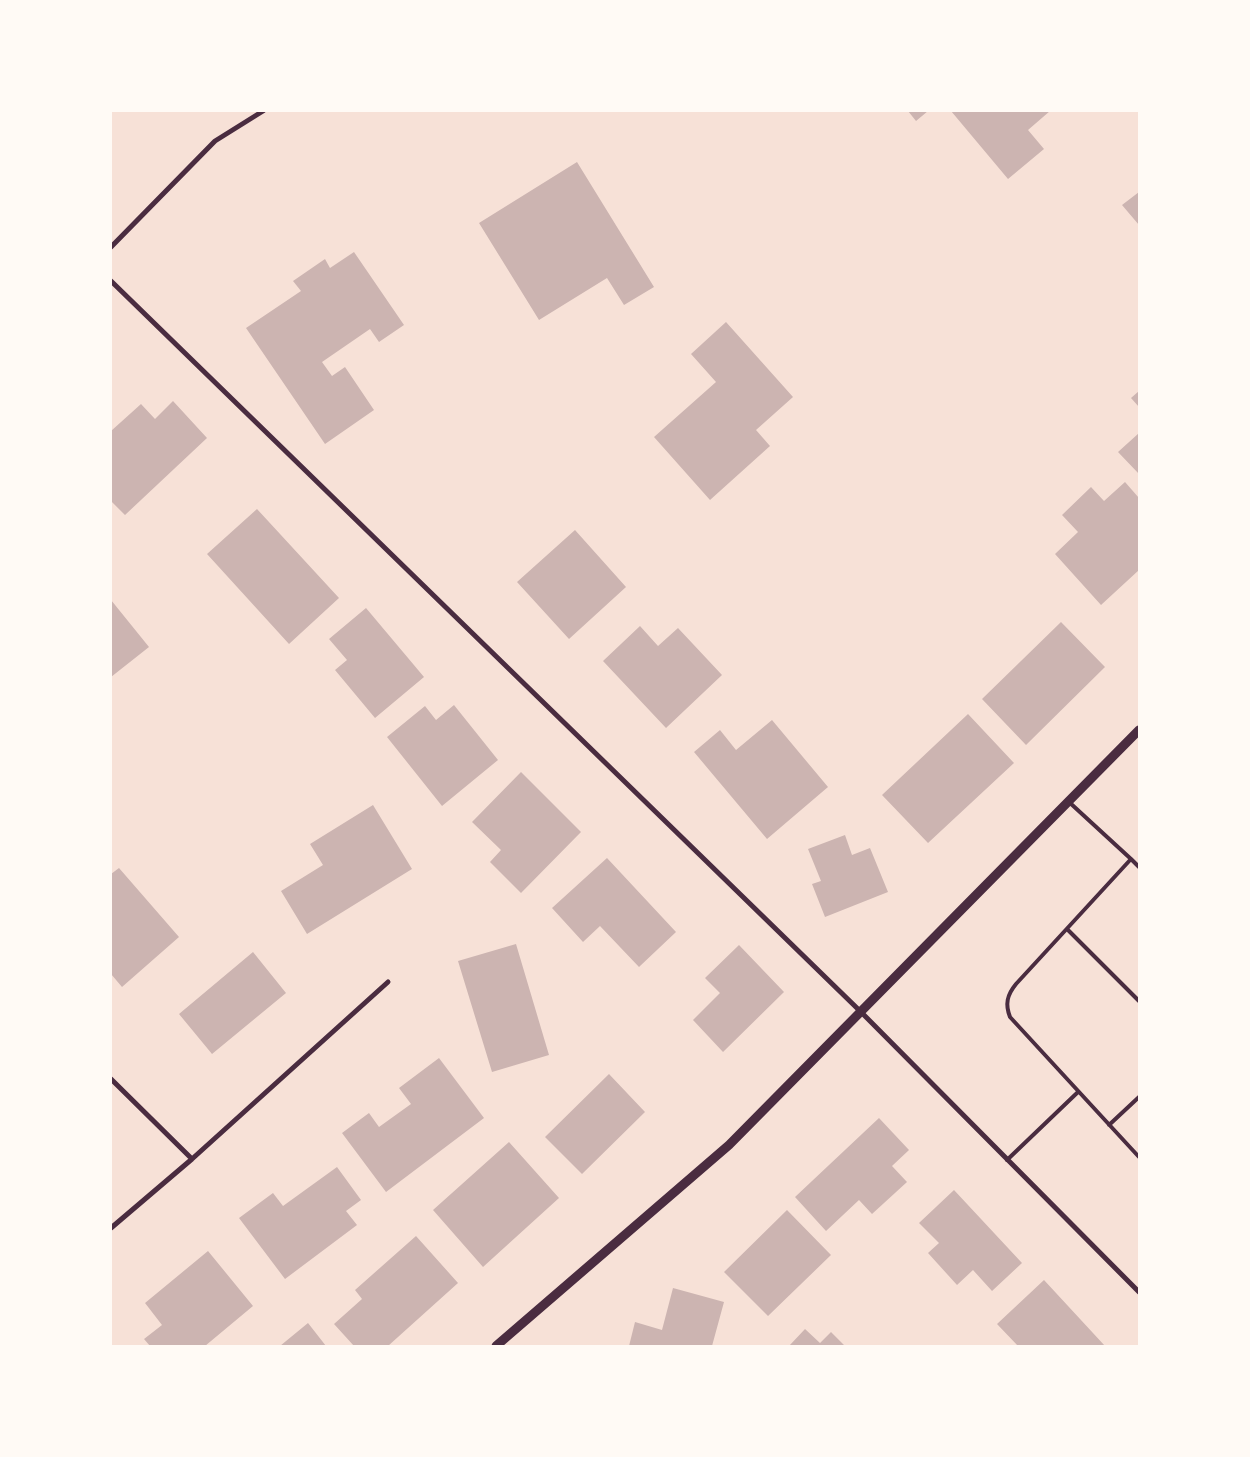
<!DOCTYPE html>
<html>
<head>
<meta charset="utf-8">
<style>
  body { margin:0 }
  #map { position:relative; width:1250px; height:1457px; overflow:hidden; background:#f7e1d7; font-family:"Fira Sans",sans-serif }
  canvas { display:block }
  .frame { position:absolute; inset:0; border:112px solid #fffaf5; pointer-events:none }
</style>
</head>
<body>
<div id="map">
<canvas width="1250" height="1457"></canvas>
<div class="frame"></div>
</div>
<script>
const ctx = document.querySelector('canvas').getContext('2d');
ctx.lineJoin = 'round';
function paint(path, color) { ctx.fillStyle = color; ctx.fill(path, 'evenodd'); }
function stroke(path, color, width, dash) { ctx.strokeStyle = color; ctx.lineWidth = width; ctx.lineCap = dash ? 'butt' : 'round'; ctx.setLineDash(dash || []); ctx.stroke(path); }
paint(new Path2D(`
  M908 111H928L916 121Z
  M951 111H1050L1028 130 1044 149 1008 179Z
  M577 162 654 287 624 305 607 278 539 320 479 223Z
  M1139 192V225L1122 205Z
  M354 252 404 325 379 342 370 329 322 362 332 376 345 367 374 410 325 444 246 328 301 291 293 281 325 259 330 268Z
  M726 322 793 397 756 430 770 446 710 500 654 437 716 382 691 354Z
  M1139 391V407L1131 398Z
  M173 401 207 438 125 515 111 501V431L141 404 155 419Z
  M1139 433V474L1118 452Z
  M1125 482 1139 498V570L1101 605 1055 554 1078 532 1062 515 1091 487 1104 501Z
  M257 509 339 598 289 644 207 554Z
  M575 530 626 587 569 639 517 582Z
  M111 600 149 647 111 677Z
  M366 608 424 677 375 718 335 670 347 660 329 639Z
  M1061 622 1105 667 1026 745 982 699Z
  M640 626 658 646 678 628 722 675 666 728 603 661Z
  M454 705 498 760 442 806 387 737 425 706 436 720Z
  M968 714 1014 763 928 843 882 795Z
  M772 720 828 787 767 839 694 752 720 730 736 750Z
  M521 772 581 832 521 893 490 862 501 850 472 822Z
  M373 805 412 869 307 934 281 891 323 865 310 844Z
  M845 835 852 855 870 848 888 892 825 917 812 884 821 881 808 849Z
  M607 858 676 932 639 967 600 926 583 942 552 908Z
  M119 868 179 937 122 987 111 974V874Z
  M516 944 549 1055 492 1072 458 961Z
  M739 945 784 992 723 1052 693 1020 720 993 705 978Z
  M253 952 286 993 212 1054 179 1014Z
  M439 1058 484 1118 386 1192 342 1133 369 1113 379 1127 411 1104 399 1088Z
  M609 1074 645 1112 582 1174 545 1137Z
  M879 1118 909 1150 892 1166 907 1182 872 1214 859 1200 826 1231 795 1197Z
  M509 1142 559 1198 483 1267 433 1210Z
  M337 1167 361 1200 346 1211 357 1225 285 1279 239 1218 273 1193 283 1206Z
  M954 1190 1022 1263 992 1291 973 1270 957 1285 928 1253 939 1243 919 1223Z
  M787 1210 831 1255 768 1316 724 1272Z
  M416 1236 458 1283 388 1346H354L334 1324 362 1299 355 1290Z
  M208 1251 253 1306 205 1346H150L144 1339 162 1325 145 1303Z
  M1044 1280 1105 1346H1018L997 1324Z
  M673 1288 724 1302 712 1346H629L635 1322 662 1330Z
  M308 1323 326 1346H280Z
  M805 1329 820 1343 831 1332 845 1346H789Z`), '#ccb4b1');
stroke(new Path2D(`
  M1069 802 1131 859 1016 984C1007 995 1005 1004 1010 1017L1139 1157
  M1131 859 1139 867
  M1067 929 1139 1001
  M1109 1125 1139 1097
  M1007 1160 1078 1092`), '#4a2c40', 4);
stroke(new Path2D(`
  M111 247 215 141 263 111
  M111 281 860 1011 1139 1292
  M111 1079 192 1159
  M111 1228 192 1159 388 982`), '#4a2c40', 5);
stroke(new Path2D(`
  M496 1346 729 1145 1139 730`), '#4a2c40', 9);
</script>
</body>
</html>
